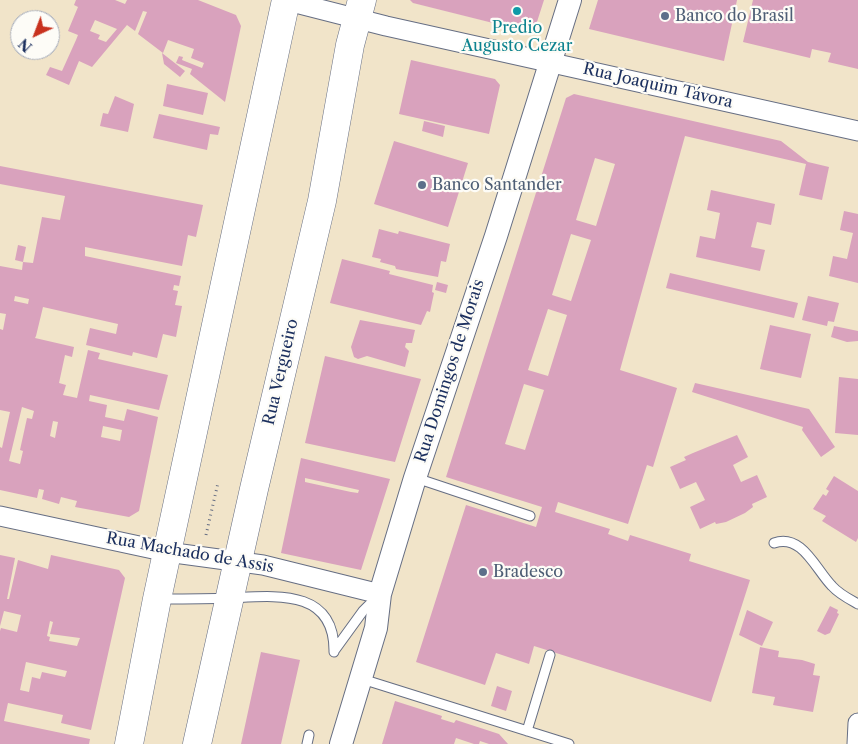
<!DOCTYPE html>
<html>
<head>
<meta charset="utf-8">
<style>
  body { margin:0 }
  #map { position:relative; width:858px; height:744px; overflow:hidden; background:#f1e4c9; font-family:"Libre Caslon Text",serif }
  canvas { display:block }
  .north { position:absolute; left:10px; top:10px; width:50px; height:50px; box-sizing:border-box; background:#fdfcf7; border:1px solid #a3aaba; border-radius:50%; rotate:223deg; font-size:14px; font-weight:700; line-height:20px; text-align:center; color:#1b2f5e }
  .north::after { content:''; display:block; margin:auto; width:18px; height:22px; background:#c8321e; clip-path:polygon(50% 0,100% 100%,50% 72%,0 100%) }
</style>
</head>
<body>
<div id="map">
<canvas width="858" height="744"></canvas>
<div class="north">N</div>
</div>
<script>
const ctx = document.querySelector('canvas').getContext('2d');
ctx.lineJoin = 'round';
function paint(path, color) { ctx.fillStyle = color; ctx.fill(path, 'evenodd'); }
function stroke(path, color, width, dash) { ctx.strokeStyle = color; ctx.lineWidth = width; ctx.lineCap = dash ? 'butt' : 'round'; ctx.setLineDash(dash || []); ctx.stroke(path); }
function label(font, color, halo, rows, align = 'center') {
  ctx.font = font + ' "Libre Caslon Text",serif'; ctx.lineWidth = 4.5; ctx.setLineDash([]); ctx.textBaseline = 'middle'; ctx.strokeStyle = halo; ctx.fillStyle = color; for (const [text, x, y, turn = 0] of rows) {
    ctx.save(); ctx.translate(x, y); ctx.rotate((+turn || 0) * Math.PI / 180); ctx.textAlign = isNaN(turn) ? turn : align; if (halo) ctx.strokeText(text, 0, 0); ctx.fillText(text, 0, 0); ctx.restore();
  }
}
paint(new Path2D(`
  M76 0H115L125 4 127 0H198L236 15 241 26 225 102 190 74 192 69 176 63 179 56 183 57 182 60 202 68 204 63 191 58 194 49 168 40 163 53 138 34 147 12 143 11 135 31 127 25 92 67 79 61 69 85 46 75 50 67 62 71 76 40 78 35 68 31 78 7 74 5ZM95 20 117 29 106 42 98 39 100 35 90 31Z
  M410 0H544L535 28 529 32 413 3Z
  M598 0H737L724 61 589 29Z
  M753 0H858V69L828 62 831 53 812 49 810 58 743 42Z
  M162 53 185 71 180 77 164 64Z
  M411 60 495 79 500 85 489 134 399 114Z
  M167 84 208 93 203 115 163 106Z
  M574 94 781 141 808 162 829 167 822 200 799 195 806 164 685 136 620 370 677 388 653 467 647 465 628 524 558 502 555 512 610 529 608 534 628 541 630 535 691 554 689 561 750 580 711 702 534 646 529 664 496 653 485 685 416 662 466 505 536 527 542 507 446 477 566 98ZM595 158 615 164 596 226 576 220ZM571 234 591 240 571 301 552 295ZM548 309 567 315 548 376 528 370ZM524 384 544 390 525 450 505 444Z
  M115 96 134 104 128 132 100 126 103 113 108 114Z
  M159 114 220 127 218 135 210 134 207 150 153 138Z
  M424 121 445 126 443 137 422 131Z
  M394 141 468 163 448 227 374 204Z
  M0 166 203 205 196 237 188 235 182 266 85 247V256L181 276 179 286 174 285 173 290 178 291 175 305 182 306 176 337 163 334 157 358 133 352 132 356 86 345 90 328 116 334 118 324 43 307 36 336 35 338 74 347 72 357 65 355 59 383 66 385 63 395 77 398 88 350 100 353 98 359 168 375 159 410 90 395 89 401 107 405 105 417 124 421 127 409 158 417 139 511 129 517 75 507 77 501 61 497 59 504 42 499 44 490 39 489 37 498 0 490V447L2 448 10 412 0 410V329L3 330 6 314 0 313V266L22 270 23 262 15 260 18 245 26 247 23 262 33 263 42 217 60 220 65 196 0 184ZM15 296 29 299 28 304 14 301ZM22 407 34 411 32 419 27 418 20 450 23 451 20 464 9 461ZM53 421 58 422 55 438 50 436ZM103 426 122 430 120 441 101 437Z
  M711 190 775 204 771 225 757 222 751 247 765 250 760 271 696 257 700 236 715 239 720 213 707 210Z
  M844 211 858 214V283L829 276 833 256 847 259 853 233 840 230Z
  M379 229 398 234 399 231 450 244 446 262 441 261 438 277 396 269 395 266 380 262 381 259 372 257Z
  M342 259 390 271 389 274 433 285 432 292 434 293 430 312 427 311 421 325 330 303Z
  M670 273 798 303 794 318 666 288Z
  M437 282 448 285 446 293 435 290Z
  M808 296 839 303 834 322 828 321 827 326 802 320Z
  M360 320 415 330 412 343H406L405 347 409 351 405 367 367 356 358 359 354 357 351 347Z
  M770 325 811 334 801 378 760 369Z
  M834 326 858 331V341L847 342 831 337Z
  M325 356 421 379 395 462 305 443Z
  M839 377 858 379V435L835 433Z
  M695 383 809 409 835 447 821 457 802 430 803 427 692 392Z
  M737 435 748 457 733 465 741 482 757 475 767 497 752 504 753 507 745 513 726 522 716 524 715 522 700 529 690 507 705 500 696 482 680 489 670 467 686 460 684 457 693 453Z
  M301 458 390 479 361 570 281 553ZM305 478 359 490 358 493 351 492 305 482Z
  M834 476 858 491V538L856 542 822 521 826 516 813 509 823 494 826 496 829 491 826 489Z
  M0 555 15 558 7 599H9L18 560 48 569 51 555 119 570 125 578 91 730 61 723 63 715 8 703 4 721 90 739 89 744H0V631L1 628 17 632 21 615 4 611 0 626ZM50 621 53 622 50 634 80 638 77 646 49 641 50 637 47 636ZM26 662 67 671 65 677 42 672 40 679 32 677 29 692 20 690Z
  M830 606 838 610 837 613 839 614 830 633 825 635 817 631Z
  M747 610 773 622 762 646 739 635Z
  M760 647 779 651 778 657 802 660 815 664 813 675 820 676 813 712 773 705 775 697 752 693Z
  M261 652 300 660 281 744H241Z
  M497 686 512 691 506 711 491 706Z
  M395 701 442 716 441 719 454 723 456 720 499 734 508 744H489L480 741 479 744H474L456 738 454 744H382Z`), '#d9a2bd');
const service = new Path2D(`
  M416 478 530 516
  M774 543C802 533 816 570 832 586 839 594 849 599 858 604
  M161 599C184 599 207 599 230 598 275 596 335 588 334 652
  M334 651 363 611 375 599
  M362 679 569 744
  M527 731 550 655
  M307 744 309 735`);
const minor = new Path2D(`
  M284 0 386 26 858 131
  M0 516 167 552 263 565 380 594
  M857 744 858 723`);
const tertiary = new Path2D(`
  M341 744 376 628 380 594 415 478 496 236 570 0`);
const primary = new Path2D(`
  M129 744 157 599 286 0
  M197 744 254 489 322 201 350 45 362 0`);
stroke(service, '#666e83', 11);
stroke(minor, '#666e83', 21);
stroke(tertiary, '#666e83', 24);
stroke(primary, '#666e83', 29);
stroke(new Path2D(`
  M206 535 218 483`), '#666e83', 3, [1, 4]);
stroke(service, '#fff', 9);
stroke(minor, '#fff', 19);
stroke(tertiary, '#fff', 22);
stroke(primary, '#fff', 28);
for (const [x, y, r, color] of [
  [517,11,5,"#0f9aa8"],
  [665,16,5,"#5c6f8a"],
  [422,185,5,"#5c6f8a"],
  [483,572,5,"#5c6f8a"]
]) { const dot = new Path2D(); dot.arc(x, y, r, 0, 2 * Math.PI); ctx.fillStyle = color; ctx.fill(dot); stroke(dot, '#fdfcf7', 2); }
label('16px', '#4e5e75', '#fdfcf7', [
  ["Banco do Brasil",675,16],
  ["Banco Santander",432,185],
  ["Bradesco",493,572]
], 'left');
label('16px', '#0d838f', '#fdfcf7', [
  ["Predio",517,28],
  ["Augusto Cezar",517,46]
]);
label('16px', '#1b2f5e', '#fdfcf7', [
  ["Rua Joaquim Távora",658,86,13],
  ["Rua Domingos de Morais",450,371,-72],
  ["Rua Vergueiro",281,372,-77],
  ["Rua Machado de Assis",190,553,10]
]);
</script>
</body>
</html>
